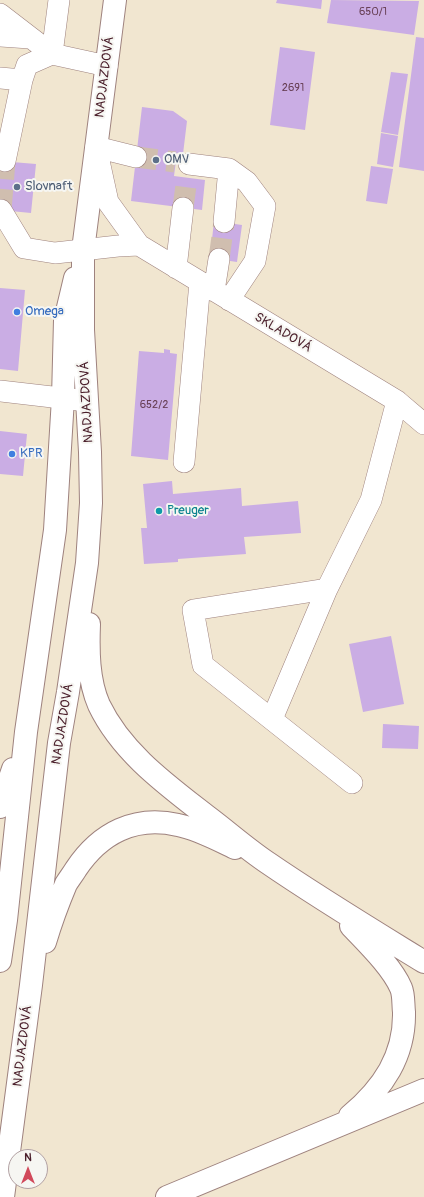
<!DOCTYPE html>
<html>
<head>
<meta charset="utf-8">
<style>
  body { margin:0 }
  #map { position:relative; width:424px; height:1197px; overflow:hidden; background:#f1e6d0; font-family:Pangolin,sans-serif }
  canvas { display:block }
  .north { position:absolute; left:8px; top:1149px; width:40px; height:40px; box-sizing:border-box; background:#f6f6f2; border:1px solid #b1a0a2; border-radius:50%; rotate:0deg; font-size:11px; font-weight:700; line-height:16px; text-align:center; color:#4a1f2b }
  .north::after { content:''; display:block; margin:auto; width:14px; height:18px; background:#d1495b; clip-path:polygon(50% 0,100% 100%,50% 72%,0 100%) }
</style>
</head>
<body>
<div id="map">
<canvas width="424" height="1197"></canvas>
<div class="north">N</div>
</div>
<script>
const ctx = document.querySelector('canvas').getContext('2d');
ctx.lineJoin = 'round';
function paint(path, color) { ctx.fillStyle = color; ctx.fill(path, 'evenodd'); }
function stroke(path, color, width, dash) { ctx.strokeStyle = color; ctx.lineWidth = width; ctx.lineCap = dash ? 'butt' : 'round'; ctx.setLineDash(dash || []); ctx.stroke(path); }
function label(font, color, halo, rows, align = 'center') {
  ctx.font = font + ' Pangolin,sans-serif'; ctx.lineWidth = 4; ctx.setLineDash([]); ctx.textBaseline = 'middle'; ctx.strokeStyle = halo; ctx.fillStyle = color; for (const [text, x, y, turn = 0] of rows) {
    ctx.save(); ctx.translate(x, y); ctx.rotate((+turn || 0) * Math.PI / 180); ctx.textAlign = isNaN(turn) ? turn : align; if (halo) ctx.strokeText(text, 0, 0); ctx.fillText(text, 0, 0); ctx.restore();
  }
}
paint(new Path2D(`
  M277 0H322L321 9 276 3Z
  M331 0 419 1 414 35 327 23Z
  M416 37 424 38V171L399 167Z
  M280 47 315 52 305 130 270 125Z
  M391 72 408 74 398 135 381 132Z
  M142 107 173 111 187 121 183 154 177 153 174 176 205 180 202 210 131 201Z
  M381 133 398 136 393 167 377 164Z
  M0 161 36 164 31 213 0 210Z
  M371 166 393 169 387 204 366 201Z
  M214 221 242 225 237 262 210 258Z
  M0 288 25 290 18 371 0 369Z
  M164 349 170 350V353L177 354 168 460 131 456 139 351 164 353Z
  M0 431 27 434 23 476 0 474Z
  M172 481 173 494 241 488 242 506 298 501 301 533 244 537 246 554 178 559V562L144 564 141 528H147L143 484Z
  M391 636 404 704 363 712 349 644Z
  M383 724 419 726 418 749 382 748Z`), '#caade4');
stroke(new Path2D(`
  M136 157 175 162
  M183 208 187 178
  M1 210 5 161
  M219 259 224 222`), '#d0beaf', 21, [21, 10]);
const minor = new Path2D(`
  M59 0 52 54 107 66
  M0 14 52 54 27 65 22 80 5 161
  M0 36 30 38
  M0 78 22 80
  M136 157 96 147 108 202 139 245
  M189 164 229 169 247 182 265 206 255 261 229 300
  M1 210 24 248 55 253 118 246 139 245 397 401 424 424
  M224 222 229 169
  M176 268 183 208
  M214 291 219 259
  M0 391 87 401
  M184 462 200 282
  M327 589 193 610 203 665 352 783
  M272 719 327 589 371 500 397 401`);
const major = new Path2D(`
  M89 624C88 650 88 680 99 705 122 753 167 785 208 817 228 832 247 849 268 863 319 898 372 930 424 962
  M0 807 13 769
  M45 942C51 922 58 903 66 884 69 879 73 874 76 869 100 833 135 815 178 825 198 829 216 839 235 848
  M0 961 6 920 26 732 55 530 63 398 65 320 75 278
  M350 1116C383 1088 405 1056 404 1012 403 1004 404 995 401 988 392 967 367 943 351 926
  M3 1197 31 985 59 743 68 692 87 563 91 503 90 452 83 330V250L115 0
  M167 1197 424 1090`);
stroke(minor, '#9e827e', 22);
stroke(major, '#9e827e', 24);
stroke(minor, '#fff', 21);
stroke(major, '#fff', 22);
for (const [x, y, r, color] of [
  [156,160,4,"#5c6f8a"],
  [17,187,4,"#5c6f8a"],
  [17,312,4,"#3f7fe0"],
  [12,454,4,"#3f7fe0"],
  [159,511,4,"#0f9aa8"]
]) { const dot = new Path2D(); dot.arc(x, y, r, 0, 2 * Math.PI); ctx.fillStyle = color; ctx.fill(dot); stroke(dot, '#f6f6f2', 1.5); }
label('11px', '#6a4259', null, [
  ["650/1",373,12],
  ["2691",293,88],
  ["652/2",154,405]
]);
label('13px', '#4a1f2b', '#f6f6f2', [
  ["NADJAZDOVÁ",105,77,-83],
  ["SKLADOVÁ",283,333,31],
  ["NADJAZDOVÁ",87,402,-93],
  ["NADJAZDOVÁ",63,724,-81],
  ["NADJAZDOVÁ",23,1046,-83]
]);
label('13px', '#4e5e75', '#f6f6f2', [
  ["OMV",164,160],
  ["Slovnaft",25,187]
], 'left');
label('13px', '#366cbe', '#f6f6f2', [
  ["Omega",25,312],
  ["KPR",20,454]
], 'left');
label('13px', '#0d838f', '#f6f6f2', [
  ["Preuger",167,511]
], 'left');
</script>
</body>
</html>
